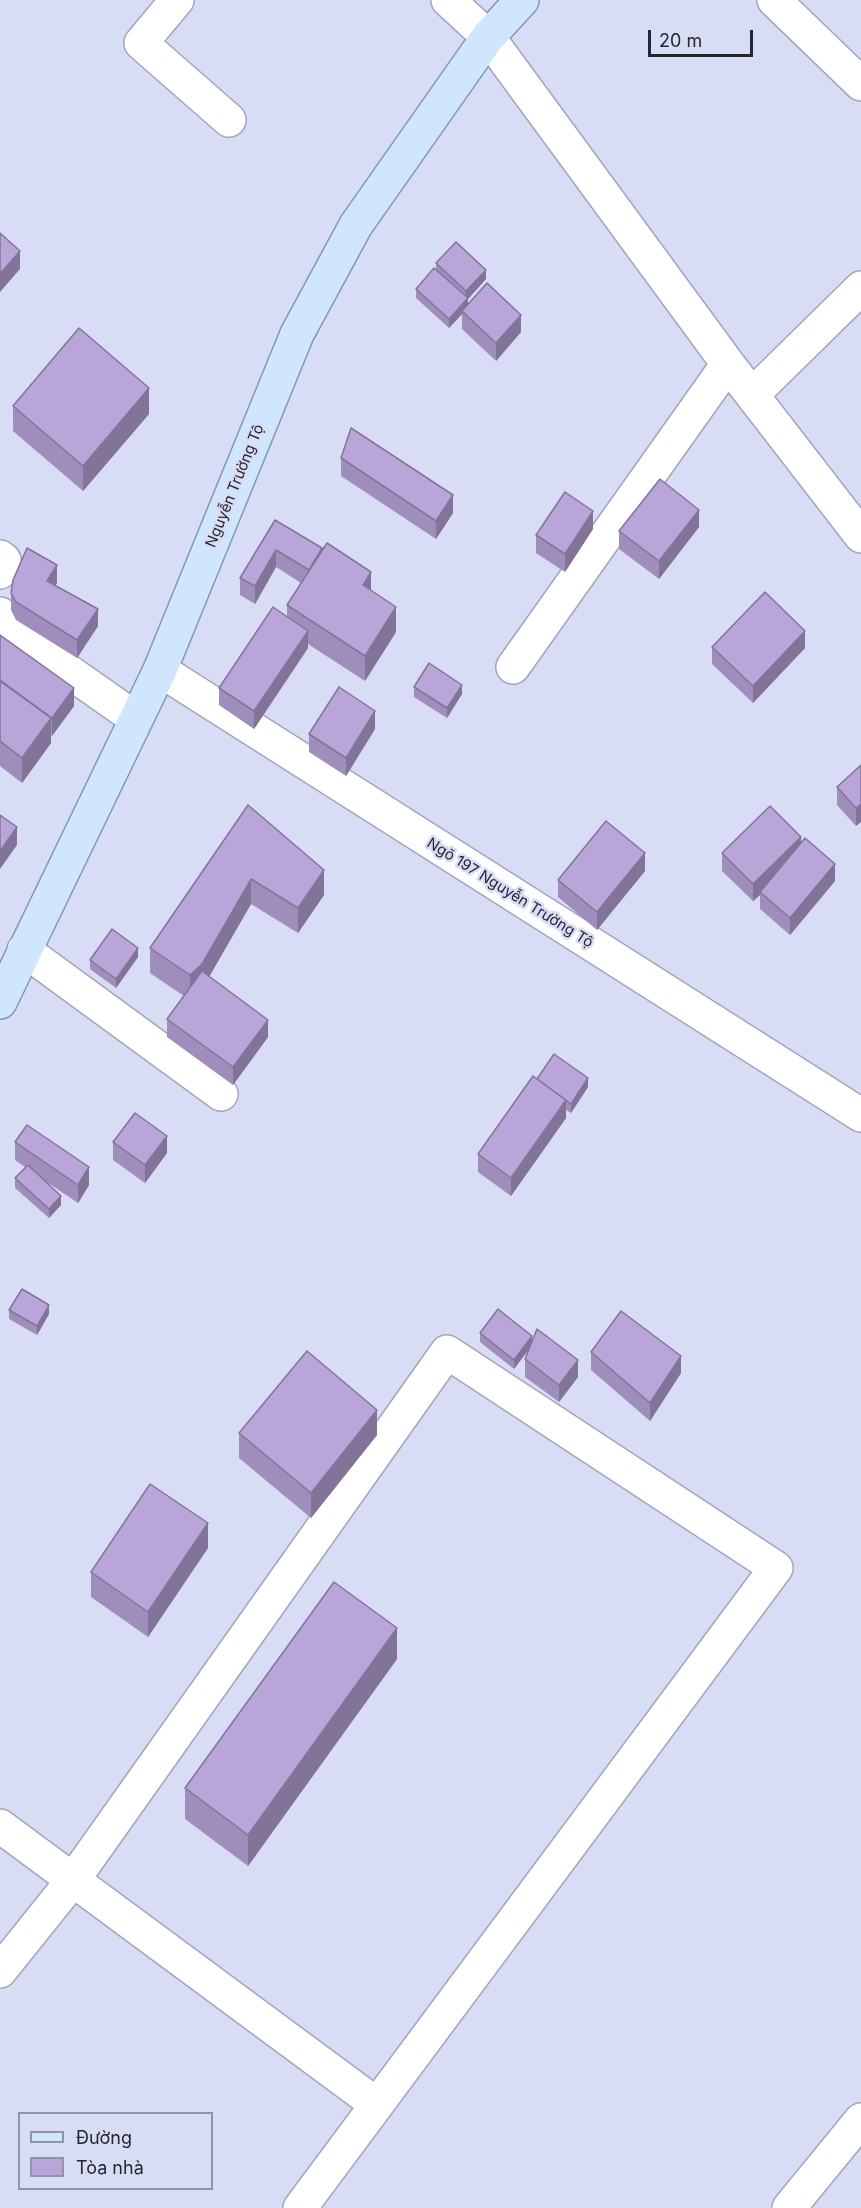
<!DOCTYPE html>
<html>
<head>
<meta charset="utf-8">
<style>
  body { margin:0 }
  #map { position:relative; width:861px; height:2208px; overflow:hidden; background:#d8ddf5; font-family:Inter,sans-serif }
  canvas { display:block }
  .legend { position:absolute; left:18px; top:2112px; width:195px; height:78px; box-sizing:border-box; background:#d8ddf5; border:2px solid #9094a6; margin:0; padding:8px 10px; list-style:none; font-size:18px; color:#252730 }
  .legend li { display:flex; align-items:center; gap:12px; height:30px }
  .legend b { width:30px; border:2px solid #9094a6 }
  .scale { position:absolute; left:648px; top:30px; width:105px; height:27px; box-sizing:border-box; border:3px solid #252730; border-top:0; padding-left:8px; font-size:18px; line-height:21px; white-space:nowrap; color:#252730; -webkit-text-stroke:4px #d8ddf5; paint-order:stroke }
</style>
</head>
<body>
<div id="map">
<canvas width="861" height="2208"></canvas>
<ul class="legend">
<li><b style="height:8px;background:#cfe6fd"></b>Đường</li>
<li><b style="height:16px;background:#b9a5da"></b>Tòa nhà</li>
</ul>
<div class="scale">20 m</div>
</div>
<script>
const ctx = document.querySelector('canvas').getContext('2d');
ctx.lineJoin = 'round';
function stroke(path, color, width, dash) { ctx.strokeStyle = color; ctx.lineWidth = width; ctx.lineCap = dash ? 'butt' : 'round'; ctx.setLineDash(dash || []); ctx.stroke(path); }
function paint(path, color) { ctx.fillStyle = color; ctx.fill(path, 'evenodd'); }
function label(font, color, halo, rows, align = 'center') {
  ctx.font = font + ' Inter,sans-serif'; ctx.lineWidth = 5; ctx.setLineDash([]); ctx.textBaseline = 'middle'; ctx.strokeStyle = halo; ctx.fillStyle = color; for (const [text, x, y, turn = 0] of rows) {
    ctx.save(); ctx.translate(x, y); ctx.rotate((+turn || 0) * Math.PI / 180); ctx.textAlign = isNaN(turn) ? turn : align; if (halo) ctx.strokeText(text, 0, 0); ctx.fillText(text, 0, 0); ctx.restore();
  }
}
const minor = new Path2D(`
  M177 0 141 43 229 120
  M448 0 488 37 728 364 861 536
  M774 0 861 84
  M752 395 861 288
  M0 557 4 560 0 572
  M0 614 8 629 135 718
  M513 667 728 364
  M160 670 861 1115
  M24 950 221 1094
  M0 1826 376 2104
  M0 1971 73 1880 447 1352 776 1568 300 2208
  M789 2208 861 2120`);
const major = new Path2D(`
  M0 1002 160 670 297 334 356 225 488 37 522 0`);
stroke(minor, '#a1a6bc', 36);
stroke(major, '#7f98b4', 36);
stroke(minor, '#fff', 33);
stroke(major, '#cfe6fd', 33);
paint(new Path2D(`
  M436 263 486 279 468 299V304L521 332 496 361 462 329V314L449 328 416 298V289L436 269Z
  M13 406 149 414 83 491 13 431Z
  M341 458 453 513 436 539 341 476Z
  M275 520 322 551 371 591 396 632 365 681 308 644V648L254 729 219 705V688L287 616V605L301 583 276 567 255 604 240 595V578Z
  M699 527 659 579 619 549V531Z
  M593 529 565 572 536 553V535Z
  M57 583 55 585 98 626 77 658 16 620 11 610V593Z
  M0 635 74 706 52 736 51 735V743L22 783 0 766Z
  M712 647 805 648 753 703 712 664Z
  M414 687 462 694 447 718 414 697Z
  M375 729 346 776 309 752V734Z
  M861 765 856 826 837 805V787Z
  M248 805 324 895 298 933 251 904 209 977 268 1037 233 1085 167 1037V1019L184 996 150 973V948Z
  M801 843 835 881 790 935 760 909V895L753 901 722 871V853Z
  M645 871 597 930 558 897V880Z
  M138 957 116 988 90 969V960Z
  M537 1079 588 1087 571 1113 566 1110V1118L511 1196 478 1172V1154Z
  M15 1142 89 1185 78 1203 44 1180 61 1205 49 1218 15 1188V1178L25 1167 15 1160Z
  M113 1142 167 1153 145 1183 113 1160Z
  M9 1310 49 1314 37 1335 9 1319Z
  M480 1333 532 1341 578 1377 559 1402 525 1377V1359L529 1349 514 1369 480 1342Z
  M591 1352 681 1373 650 1421 591 1370Z
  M239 1433 377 1435 311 1518 239 1458Z
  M208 1548 148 1637 91 1597V1572Z
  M397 1659 248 1866 185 1819V1788Z`), '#9f8ebb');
paint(new Path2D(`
  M20 251V269L0 292V274Z
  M486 270V279L468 299V307L462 311V314L449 328V319L466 299V291Z
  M521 315V332L496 361V343Z
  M149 388V414L83 491V466Z
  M453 495V513L436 539V521Z
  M699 510V527L659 579V561Z
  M593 511V529L565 572V554Z
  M276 550V567L255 604V586Z
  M57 565V583L47 599V581Z
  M371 572V597L363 585Z
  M396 607V632L365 681V656Z
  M98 609V626L77 658V640Z
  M308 631V648L254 729V711Z
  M805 631V648L753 703V686Z
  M462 685V694L447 718V708Z
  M74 688V706L52 736V718Z
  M375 711V729L346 776V758Z
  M51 718V743L22 783V758Z
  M861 804V822L856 826V808Z
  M17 827V845L0 869V851Z
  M801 837V854L760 892V895L753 901V884Z
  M645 853V871L597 930V912Z
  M835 864V881L790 935V918Z
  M324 870V895L298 933V908Z
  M251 879V904L202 989 190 1000V975Z
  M138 948V957L116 988V979Z
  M268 1020V1037L233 1085V1067Z
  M588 1078V1087L571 1113V1104Z
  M566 1100V1118L511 1196V1178Z
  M167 1136V1153L145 1183V1165Z
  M89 1167V1185L78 1203V1185Z
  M61 1196V1205L49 1218V1209Z
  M49 1305V1314L37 1335V1326Z
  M532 1336V1345L514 1369V1360Z
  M681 1356V1373L650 1421V1403Z
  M578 1360V1377L559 1402V1385Z
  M377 1410V1435L311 1518V1493Z
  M208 1523V1548L148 1637V1612Z
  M397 1628V1659L248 1866V1835Z`), '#827499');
const building = new Path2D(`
  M0 233 20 251 0 274Z
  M456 242 486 270 466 291 436 263Z
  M434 268 468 298 449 319 416 289Z
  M487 283 521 315 496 343 462 311Z
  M79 328 149 388 83 466 13 406Z
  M351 428 453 495 436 521 341 458Z
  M660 479 699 510 659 561 619 531Z
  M565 492 593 511 565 554 536 535Z
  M275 520 322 548 309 570 276 550 255 586 240 578Z
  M327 543 371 572 363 585 396 607 365 656 287 605Z
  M27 548 57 565 47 581 98 609 77 640 16 602 11 593 13 580Z
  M765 592 805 631 753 686 712 647Z
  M273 607 308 631 254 711 219 688Z
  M0 635 74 688 52 718 0 680Z
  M429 663 462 685 447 708 414 687Z
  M0 681 51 718 22 758 0 741Z
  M339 687 375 711 346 758 309 734Z
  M861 765V804L856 808 837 787Z
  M248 805 324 870 298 908 251 879 202 964 190 975 150 948Z
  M770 806 801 837 753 884 722 853Z
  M0 815 17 827 0 851Z
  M606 821 645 853 597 912 558 880Z
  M805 838 835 864 790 918 760 892Z
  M112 929 138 948 116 979 90 960Z
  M202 971 268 1020 233 1067 167 1019Z
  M554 1054 588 1078 571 1104 537 1079Z
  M533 1076 566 1100 511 1178 478 1154Z
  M135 1113 167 1136 145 1165 113 1142Z
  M27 1125 89 1167 78 1185 15 1142Z
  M28 1165 61 1196 49 1209 15 1178Z
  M22 1289 49 1305 37 1326 9 1310Z
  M498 1309 532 1336 514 1360 480 1333Z
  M621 1311 681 1356 650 1403 591 1352Z
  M537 1329 578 1360 559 1385 525 1359Z
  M307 1351 377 1410 311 1493 239 1433Z
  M150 1484 208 1523 148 1612 91 1572Z
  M334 1582 397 1628 248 1835 185 1788Z`);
paint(building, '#b9a5da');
stroke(building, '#827499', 1.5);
label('15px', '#252730', '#d8ddf5', [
  ["Nguyễn Trường Tộ",235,486,-68],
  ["Ngõ 197 Nguyễn Trường Tộ",510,893,32]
]);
</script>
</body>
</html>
